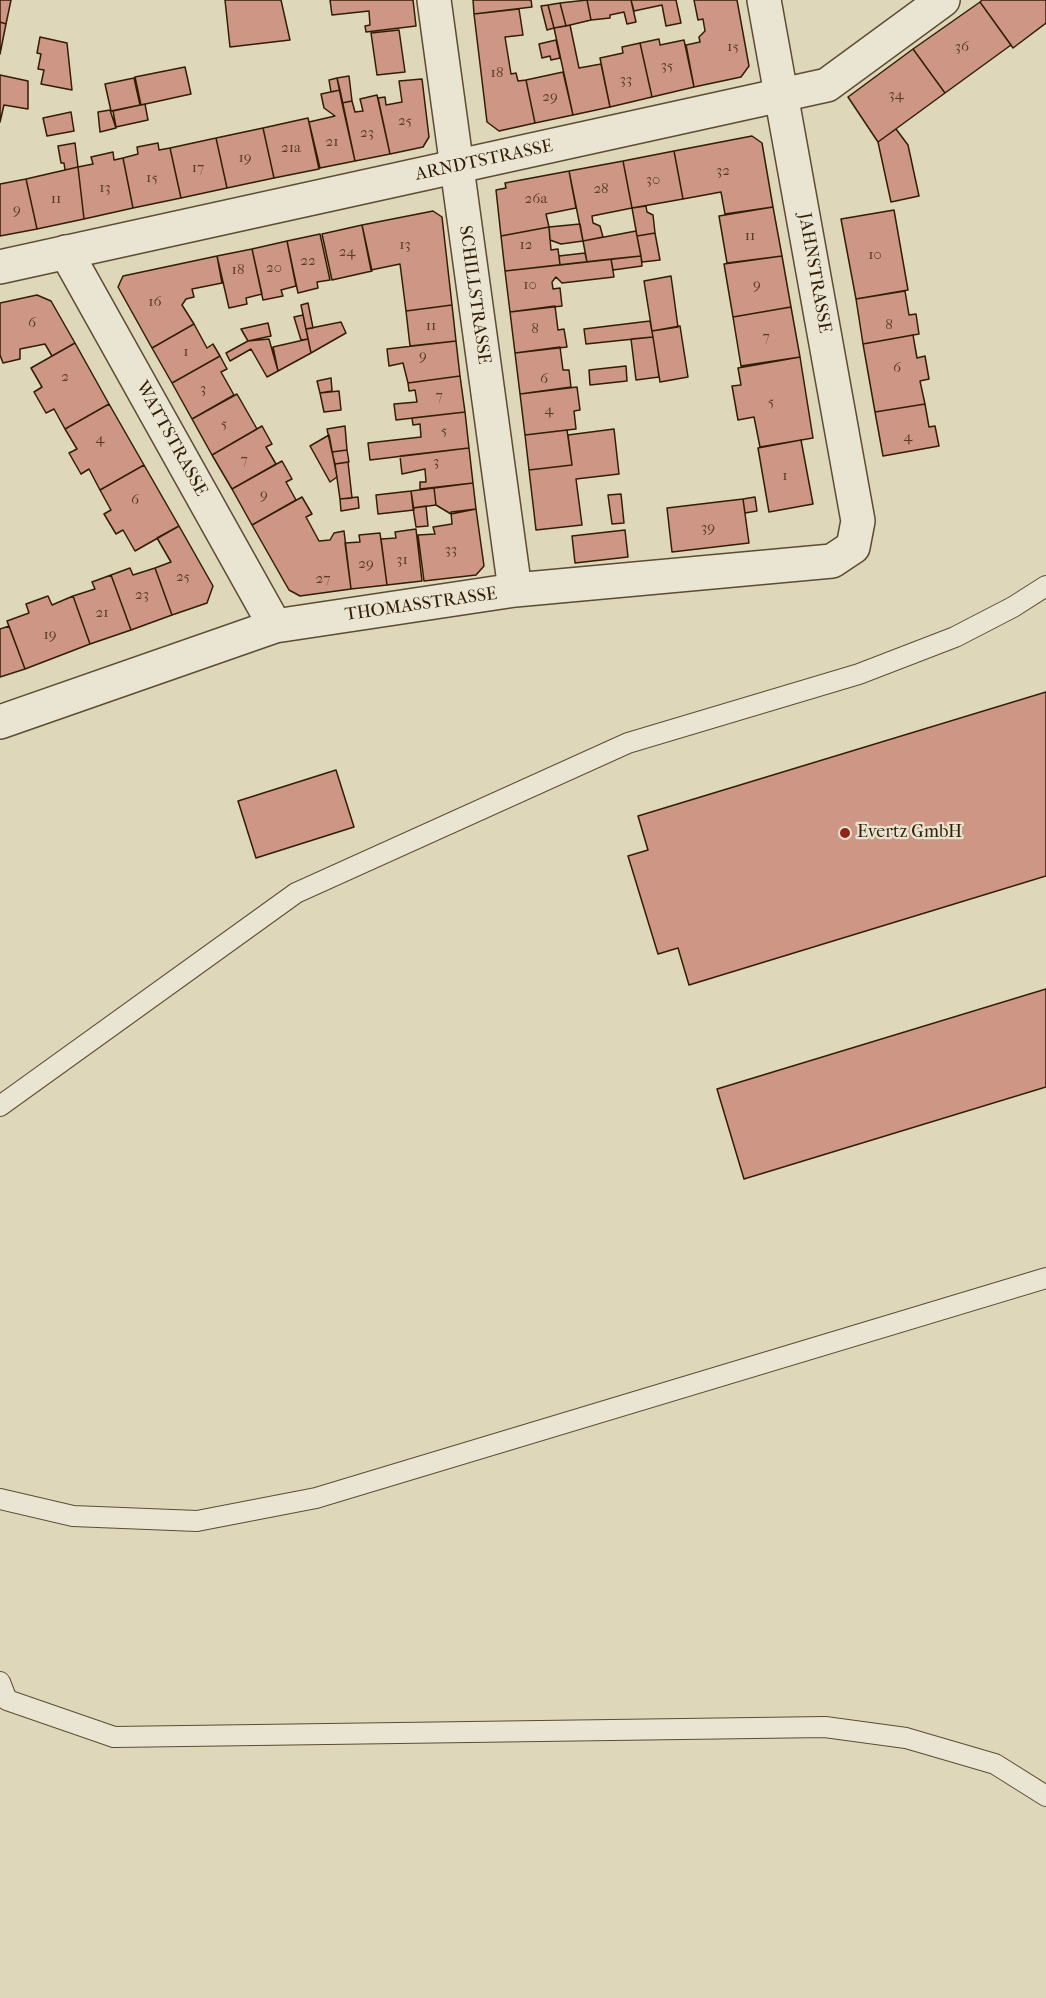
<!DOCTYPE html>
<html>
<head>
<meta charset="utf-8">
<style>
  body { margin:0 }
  canvas { display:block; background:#dfd7b9 }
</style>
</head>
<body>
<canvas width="1046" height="1998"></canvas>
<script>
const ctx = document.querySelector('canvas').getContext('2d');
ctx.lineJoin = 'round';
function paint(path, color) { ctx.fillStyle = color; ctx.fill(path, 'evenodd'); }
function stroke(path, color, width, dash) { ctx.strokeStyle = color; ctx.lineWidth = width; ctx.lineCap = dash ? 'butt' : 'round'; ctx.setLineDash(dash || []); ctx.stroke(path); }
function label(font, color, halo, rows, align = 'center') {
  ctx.font = font + ' "IM FELL French Canon",serif'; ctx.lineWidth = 4.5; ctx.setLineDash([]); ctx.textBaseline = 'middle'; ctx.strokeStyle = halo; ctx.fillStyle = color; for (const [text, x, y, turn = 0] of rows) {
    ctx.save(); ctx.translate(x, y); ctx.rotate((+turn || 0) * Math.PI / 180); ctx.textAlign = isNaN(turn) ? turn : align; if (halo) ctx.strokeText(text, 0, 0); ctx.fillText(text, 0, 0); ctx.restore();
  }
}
const building = new Path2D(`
  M0 0H11L6 24 0 22Z
  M225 0H281L290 40 230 47Z
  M330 0H413L416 26 366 32 365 26 370 25 369 11 332 15Z
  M473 0H531L532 7 474 14Z
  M587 0 591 20 566 26 560 3Z
  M587 0H631L636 22 627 24 624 12 610 15V18L591 20Z
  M631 0H676L681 23 666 26 662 5 634 11Z
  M694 0H737L749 66 741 77 694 87 686 45 700 42 699 37 705 31 703 19 698 20Z
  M982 0H1046V23L1013 48 980 2Z
  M980 2 1011 45 945 93 913 49Z
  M560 3 566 26 554 28 548 5Z
  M548 5 554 28 547 30 541 6Z
  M519 9 523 35 505 37 511 74 516 73 518 81 526 80 535 123 499 131 487 122 474 14Z
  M0 22 6 24 0 54Z
  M570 25 579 68 601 64 610 107 573 115 554 28Z
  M399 30 405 72 377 75 371 33Z
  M40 37 67 43 72 90 41 84 44 70 38 69 41 54 37 53Z
  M659 39 660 45 684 40 694 87 652 97 640 43Z
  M556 40 560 58 551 60 550 56 542 58 539 44Z
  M640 43 652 97 610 107 600 58 623 53 622 47Z
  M913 49 945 93 878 142 848 97Z
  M185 67 191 94 141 105 135 77Z
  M563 72 573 115 535 123 526 80Z
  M0 75 28 81V109L4 105 0 122Z
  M349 76 352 101 342 103 337 78Z
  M134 78 140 105 111 111 105 84Z
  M337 78 340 90 331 92 329 80Z
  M422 79 429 137 423 147 390 154 378 98 385 97 386 105 402 102 399 81Z
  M340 90 355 161 320 168 309 122 335 116 324 108 321 94Z
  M377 95 390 154 355 161 342 103 352 101 355 112 363 111 360 99Z
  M145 104 148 120 116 127 113 111Z
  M110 110 116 128 100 132 98 112Z
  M71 112 74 131 47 136 43 118Z
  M308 118 319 169 274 178 263 128Z
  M263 128 274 178 227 188 216 138Z
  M896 129 908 145 919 196 891 202 878 142Z
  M752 136 762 143 773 207 725 214 721 192 683 199 674 151Z
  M216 138 227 188 181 198 170 148Z
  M75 143 78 167 65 170 64 163H61L58 146Z
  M158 143 159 150 170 148 181 198 133 208 123 158 138 154 137 147Z
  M674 151 683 199 632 208 623 161Z
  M113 152 114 160 123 158 133 208 84 219 78 167 93 164 91 157Z
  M623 161 632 208 592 216 593 223 600 226 603 237 583 241 569 171Z
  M78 167 84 219 37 229 26 179Z
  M569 171 576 208 546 214 549 227 501 236 496 190 506 188 505 183Z
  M26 179 37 229 0 236V184Z
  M646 206 647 212 653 215 655 233 637 236 632 208Z
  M773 207 782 256 727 263 719 216Z
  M894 210 908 290 856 299 841 219Z
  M433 211 442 217 452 305 406 311 400 264 371 270 362 225Z
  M580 224 583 241 561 244 550 240 549 227Z
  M362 225 372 271 332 280 322 234Z
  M549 227 551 250 558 249 560 265 505 271 501 236Z
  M636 231 641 256 587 262 583 241Z
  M655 233 660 260 642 262 637 236Z
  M320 234 330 280 317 282 318 288 298 293 287 241Z
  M287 241 296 286 281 290 283 296 263 300 252 249Z
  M252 249 262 294 246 298 247 304 229 308 217 256Z
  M585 253 587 262 560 265 559 256Z
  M217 256 222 283 192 289 194 297 186 299 182 305 194 324 152 348 118 287 123 276Z
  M641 256 642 266 613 270 611 259Z
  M782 256 791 307 733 317 724 264Z
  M611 259 614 277 562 283 556 277 552 282 553 289 560 288 562 306 510 312 505 271Z
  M671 276 678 327 652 331 644 281Z
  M905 291 909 315 916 314 919 334 863 344 856 299Z
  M37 295 51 301 75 343 52 356 45 344 20 349V359L3 363 0 355V303Z
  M308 303 313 328 306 329 301 305Z
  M452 305 456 341 410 346 406 311Z
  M555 306 558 330 564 329 567 347 515 353 510 312Z
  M791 307 800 357 741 366 733 317Z
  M303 315 308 339 301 340 294 317Z
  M650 321 653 337 586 344 584 329Z
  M341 322 346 333 311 353 306 329Z
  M268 323 271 336 248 341 241 329Z
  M194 324 207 348 213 344 220 356 172 383 152 348Z
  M680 326 688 377 660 382 652 331Z
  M913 335 917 358 925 356 929 379 920 381 925 404 875 412 863 344Z
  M653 337 659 377 636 380 631 339Z
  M269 339 278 371 267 377 251 349 230 361 226 353 248 341Z
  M308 339 311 353 278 371 273 347Z
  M456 341 460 376 408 383 403 363 389 366 387 349Z
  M75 343 109 404 65 429 54 409 46 413 34 392 42 387 31 368Z
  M560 347 563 370H569L571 387 520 394 515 353Z
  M220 356 227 369 221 372 234 395 192 419 172 383Z
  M800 357 813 438 760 447 754 417 738 420 732 386 741 385 738 368Z
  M626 366 627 381 590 385 589 370Z
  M460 376 465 412 396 420 394 404 417 402 415 390 409 391 408 383Z
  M331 378 332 391 320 393 317 381Z
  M577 387 580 410 574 411 576 429 525 435 520 394Z
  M339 391 341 410 324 412 320 393Z
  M237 394 257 429 212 455 192 419Z
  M109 404 144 465 100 490 89 469 81 474 69 453 77 449 65 429Z
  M925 404 929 427 935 426 939 446 883 456 875 412Z
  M465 412 469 448 370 460 368 443 421 437 420 424 413 425 412 418Z
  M262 426 272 444 266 447 276 464 232 489 212 455Z
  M345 426 347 450 332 452 327 429Z
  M614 429 619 474 576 479 582 525 536 530 529 470 572 465 568 435Z
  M567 430 572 465 529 470 525 435Z
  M329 435 337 477 330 482 310 446Z
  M801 440 813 504 769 512 758 448Z
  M469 448 473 483 420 489V482H426L425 469 402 474 400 456Z
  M347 450 349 462 335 464 332 452Z
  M282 461 292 479 286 482 296 500 252 525 232 489Z
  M348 462 352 498 340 499 335 464Z
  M144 465 179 526 135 551 123 530 116 534 104 514 111 510 100 490Z
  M473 483 476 509 451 514 436 505 434 488Z
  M434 488 436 505 413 508 411 491Z
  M411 491 414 510 378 514 376 495Z
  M621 494 624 523 612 524 608 495Z
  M302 497 312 514 306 517 319 541 330 540 334 533 344 531 351 589 300 596 289 590 252 525Z
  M358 497 359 508 341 511 340 499Z
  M755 497 757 511 745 513 743 499Z
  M743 499 749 543 672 552 667 508Z
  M426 506 428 526 416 527 413 508Z
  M476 509 484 566 476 575 424 581 418 535 435 534 433 527 452 524 451 512Z
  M179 526 213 586 207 603 172 615 155 568 171 562 157 538Z
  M416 529 422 581 387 585 381 539 396 538 395 532Z
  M625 530 628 557 575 563 572 536Z
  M380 533 387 585 351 589 345 543 360 542 359 535Z
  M130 568 133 575 155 568 172 615 131 630 111 575Z
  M111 575 131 630 90 644 73 596 95 589 92 582Z
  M48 596 52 605 73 596 90 644 25 669 7 621 29 613 26 604Z
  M9 626 25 669 0 677V629Z
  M1046 692V876L689 985 678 948 658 954 628 856 648 850 638 816Z
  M336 770 354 827 256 858 238 801Z
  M1046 989V1087L744 1179 717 1089Z`);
paint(building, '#ce9685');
stroke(building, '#321d05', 1.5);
const service = new Path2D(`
  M0 1106 296 893 628 743 859 674 955 637 1013 607 1046 586
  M0 1499 73 1516 197 1521 316 1498 1046 1278
  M0 1682 7 1700 114 1737 825 1727 906 1738 995 1764 1046 1796`);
const minor = new Path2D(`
  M434 0 515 590
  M66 252 275 626
  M0 722 275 626 515 590 832 561 853 547 858 521 764 0`);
const tertiary = new Path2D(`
  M0 267 827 85 943 0`);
stroke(service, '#5d4c32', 22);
stroke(minor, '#5d4c32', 36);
stroke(tertiary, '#5d4c32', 36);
stroke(service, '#eae5d2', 20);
stroke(minor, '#eae5d2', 33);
stroke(tertiary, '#eae5d2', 33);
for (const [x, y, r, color] of [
  [845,833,6,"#8f2418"]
]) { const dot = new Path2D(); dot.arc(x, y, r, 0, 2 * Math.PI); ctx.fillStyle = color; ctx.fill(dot); stroke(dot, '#eae5d2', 2); }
label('15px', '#593b25', null, [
  ["15",733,47],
  ["36",962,47],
  ["35",667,66],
  ["18",497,73],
  ["33",626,80],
  ["34",896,95],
  ["29",550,97],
  ["25",405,121],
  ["23",367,133],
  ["21",332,142],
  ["21a",291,148],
  ["19",245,158],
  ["17",198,168],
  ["32",723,171],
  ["15",152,178],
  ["30",653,180],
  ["13",105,188],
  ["28",601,189],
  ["11",56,199],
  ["26a",536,199],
  ["9",17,210],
  ["11",750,236],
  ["13",405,245],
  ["12",526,245],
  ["24",347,252],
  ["10",875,255],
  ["22",308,261],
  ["20",274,268],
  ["18",238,270],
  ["10",530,285],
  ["9",757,285],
  ["16",155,302],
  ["6",32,323],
  ["8",889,325],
  ["11",431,326],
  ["8",535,329],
  ["7",766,337],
  ["1",186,352],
  ["9",423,356],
  ["6",897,368],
  ["2",65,377],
  ["6",544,379],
  ["3",203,389],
  ["7",439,396],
  ["5",771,402],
  ["4",549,410],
  ["5",224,424],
  ["5",444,431],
  ["4",908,437],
  ["4",100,439],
  ["7",244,460],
  ["3",436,462],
  ["1",785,476],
  ["9",264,495],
  ["6",135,500],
  ["39",708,528],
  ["33",451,550],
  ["31",402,560],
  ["29",366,564],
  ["25",183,577],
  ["27",323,579],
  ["23",142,595],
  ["21",102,613],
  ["19",50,635]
]);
label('18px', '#321d05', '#eae5d2', [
  ["ARNDTSTRASSE",484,161,-12],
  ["JAHNSTRASSE",814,273,80],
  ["SCHILLSTRASSE",474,295,82],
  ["WATTSTRASSE",171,439,61],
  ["THOMASSTRASSE",421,605,-8]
]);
label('18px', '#321d05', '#eae5d2', [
  ["Evertz GmbH",857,833]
], 'left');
</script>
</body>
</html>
